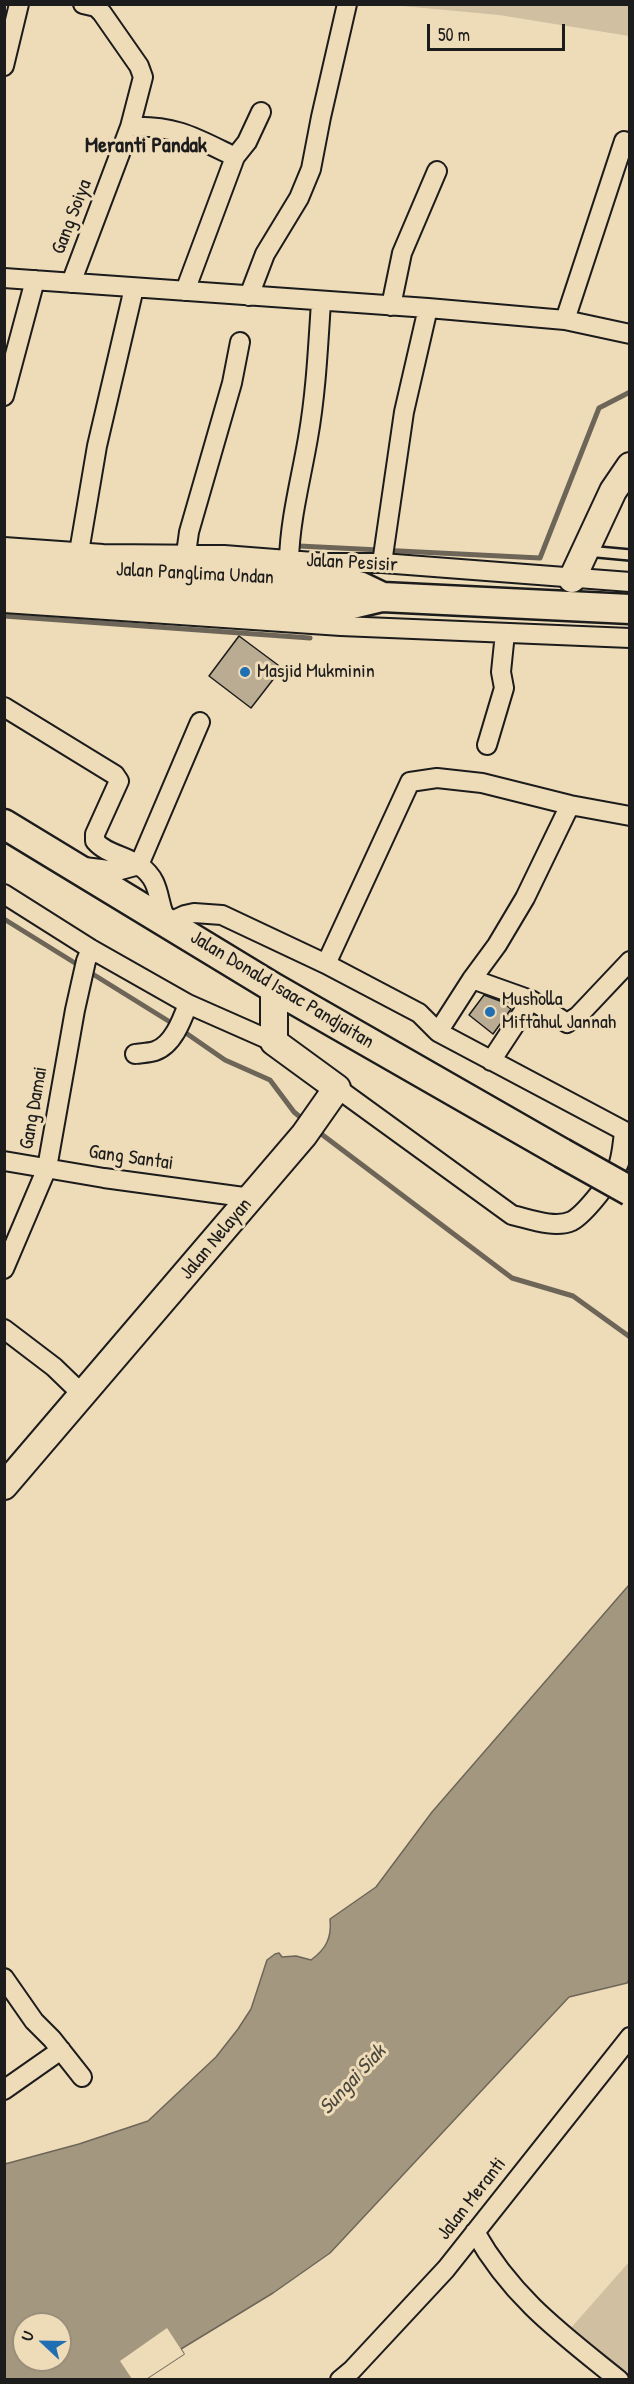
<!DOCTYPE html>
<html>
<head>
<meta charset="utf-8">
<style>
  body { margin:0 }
  #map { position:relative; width:634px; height:2384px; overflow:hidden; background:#eedbb8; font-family:"Patrick Hand",sans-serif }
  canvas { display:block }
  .frame { position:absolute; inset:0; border:6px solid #1c1c1c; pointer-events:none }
  .north { position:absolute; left:12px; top:2312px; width:60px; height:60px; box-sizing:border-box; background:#eedbb8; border:2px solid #9a8f7a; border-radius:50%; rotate:292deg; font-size:16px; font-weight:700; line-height:24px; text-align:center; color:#1c1c1c }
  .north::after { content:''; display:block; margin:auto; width:21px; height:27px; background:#1f6fb2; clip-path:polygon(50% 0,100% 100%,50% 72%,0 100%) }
  .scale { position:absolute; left:427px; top:24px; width:138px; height:27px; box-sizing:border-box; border:3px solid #1c1c1c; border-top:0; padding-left:8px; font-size:18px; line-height:21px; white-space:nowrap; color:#1c1c1c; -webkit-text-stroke:4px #eedbb8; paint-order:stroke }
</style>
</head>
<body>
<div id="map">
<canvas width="634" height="2384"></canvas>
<div class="frame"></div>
<div class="north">U</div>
<div class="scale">50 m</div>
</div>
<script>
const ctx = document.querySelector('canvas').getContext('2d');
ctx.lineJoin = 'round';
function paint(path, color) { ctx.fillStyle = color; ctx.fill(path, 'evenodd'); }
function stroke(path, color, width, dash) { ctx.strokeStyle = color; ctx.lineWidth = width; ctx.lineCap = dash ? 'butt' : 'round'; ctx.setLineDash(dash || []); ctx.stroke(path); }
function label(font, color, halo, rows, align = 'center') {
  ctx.font = font + ' "Patrick Hand",sans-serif'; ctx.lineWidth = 6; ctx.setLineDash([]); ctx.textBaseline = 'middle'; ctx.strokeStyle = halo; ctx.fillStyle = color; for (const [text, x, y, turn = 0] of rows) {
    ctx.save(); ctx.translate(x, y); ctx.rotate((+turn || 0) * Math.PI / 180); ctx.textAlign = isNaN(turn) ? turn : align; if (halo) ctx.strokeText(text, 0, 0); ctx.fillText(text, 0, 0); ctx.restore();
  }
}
paint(new Path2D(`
  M392 5H629V36L499 15Z
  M629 2262V2379L570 2329Z`), '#d0bfa1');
const water = new Path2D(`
  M629 1585V1980L627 1983 569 1997 330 2253 273 2293 181 2349 184 2354 146 2379 5 2380V2164L79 2144 148 2121 216 2057 238 2029 251 2009 267 1960 275 1954 279 1953 282 1957 296 1956 311 1960C326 1949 332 1938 330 1919L376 1887 432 1812ZM24 2324H60V2360H24Z`);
paint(water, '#a39780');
stroke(water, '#6d6658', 1.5);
paint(new Path2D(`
  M167 2328 184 2354 146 2379H132L120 2361Z`), '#eedbb8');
stroke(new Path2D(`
  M299 546 540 558 599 408 630 392
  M4 616 310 638
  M4 919 170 1022 225 1060 270 1080 294 1112 305 1121
  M316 1130 512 1278 573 1296 630 1337`), '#6d6658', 5);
const building = new Path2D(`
  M239 636 282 668 251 708 209 676Z
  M484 995 500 1001 511 1009 493 1034 469 1015Z`);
paint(building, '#baac92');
stroke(building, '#1c1c1c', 1.5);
const lane = new Path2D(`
  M587 551 630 555`);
const street = new Path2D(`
  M4 66 19 4
  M130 127C176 125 196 138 235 157L185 291
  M235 157 247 142 261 112
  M4 278 428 308 565 320 630 334
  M71 283 130 127 143 77 139 66 102 13 96 7 83 4
  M249 296 265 254 299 198 311 169 321 117 347 4
  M391 306 402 253 437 171
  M565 320 624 141
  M4 396 35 280
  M4 547 103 554 224 555 326 563H382L630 582
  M79 552 97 446 134 288
  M186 554 189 532 232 383 240 342
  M289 560C290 519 301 479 308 438 316 393 318 347 321 302
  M382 563 404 412 428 308
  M4 603 341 626 630 638
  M4 707 115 775 119 781 95 834V841C107 855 126 855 140 866 163 882 156 904 168 923L185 915 194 913 222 915 326 964 419 1013 438 1032 630 1134
  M487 745 504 688 501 672 505 633
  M139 865 200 722
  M84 867 117 871 139 865
  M4 894 91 949 188 1004 274 1042
  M326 964 410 782 437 778 482 783 570 805 630 816
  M472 979 531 1000 567 1023 578 1016 630 961
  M438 1032 472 979 497 945 525 898 570 805
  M135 1054C141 1053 149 1053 155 1051 173 1045 182 1020 188 1004
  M491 1061 531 1000
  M337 1088 512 1215C529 1219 555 1229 572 1221 586 1213 613 1178 619 1163 622 1153 623 1142 624 1131
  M4 1161 104 1178 251 1198
  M4 1269 47 1168 75 1010 86 961 91 949
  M4 1329 54 1367 84 1396
  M4 1978 34 2021 52 2039 82 2077
  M4 2090 61 2050
  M475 2232C512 2298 562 2334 619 2380
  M340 2380 352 2370 446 2269 630 2037`);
const secondary = new Path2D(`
  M572 579 613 491 630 466
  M4 1486 304 1135 337 1088 274 1042V988`);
const primary = new Path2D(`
  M4 564 341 583 359 586 382 597 630 609
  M4 587 146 594 306 608H336L382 597
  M4 824 274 988 562 1153`);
stroke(lane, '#1c1c1c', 14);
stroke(street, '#1c1c1c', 22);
stroke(secondary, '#1c1c1c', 30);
stroke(primary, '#1c1c1c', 33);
stroke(lane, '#eedbb8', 9);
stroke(street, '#eedbb8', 18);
stroke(secondary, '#eedbb8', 26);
stroke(primary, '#eedbb8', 28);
const primaryBridge = new Path2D(`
  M562 1153 630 1191`);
stroke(primaryBridge, '#1c1c1c', 33, []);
stroke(primaryBridge, '#eedbb8', 28);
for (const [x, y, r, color] of [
  [245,672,6,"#1f6fb2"],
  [490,1012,6,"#1f6fb2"]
]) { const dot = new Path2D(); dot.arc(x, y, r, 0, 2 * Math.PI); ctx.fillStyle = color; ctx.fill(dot); stroke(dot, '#eedbb8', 2); }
label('20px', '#1c1c1c', '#eedbb8', [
  ["Gang Soiya",72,217,-69],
  ["Jalan Pesisir",352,563,3],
  ["Jalan Panglima Undan",195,574,3],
  ["Jalan Donald Isaac Pandjaitan",282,990,31],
  ["Gang Damai",34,1108,-80],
  ["Gang Santai",131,1158,8],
  ["Jalan Nelayan",216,1239,-50],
  ["Jalan Meranti",472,2199,-52]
]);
label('20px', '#1c1c1c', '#eedbb8', [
  ["Masjid Mukminin",257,672],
  ["Musholla",502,1000],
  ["Miftahul Jannah",502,1023]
], 'left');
label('italic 21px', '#4b473f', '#eedbb8', [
  ["Sungai Siak",353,2080,-47]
]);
label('bold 22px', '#1c1c1c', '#eedbb8', [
  ["Meranti Pandak",146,146]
]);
</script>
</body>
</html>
